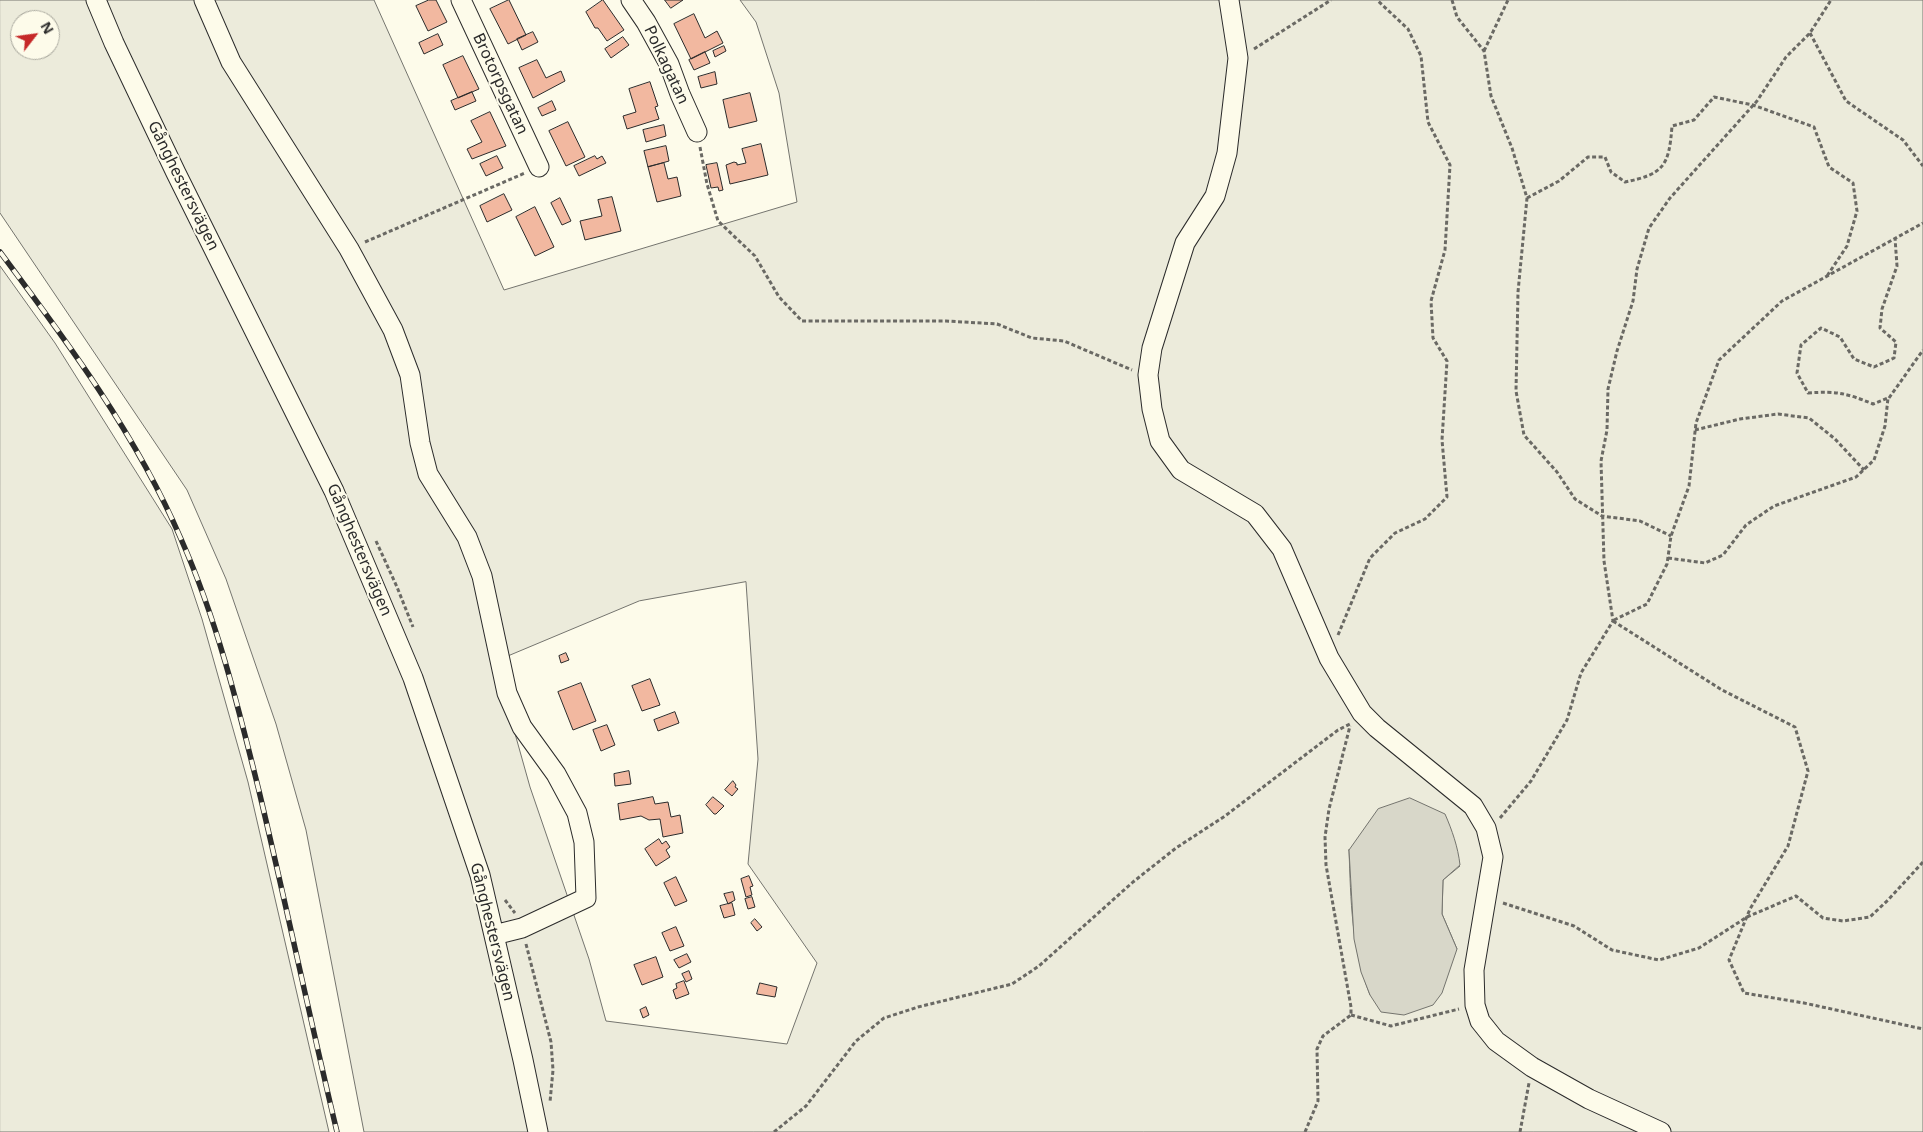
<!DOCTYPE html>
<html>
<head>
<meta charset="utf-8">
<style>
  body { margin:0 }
  #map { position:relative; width:1923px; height:1132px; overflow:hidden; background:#fdfbea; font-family:"Noto Sans",sans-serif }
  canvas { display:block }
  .north { position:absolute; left:10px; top:10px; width:50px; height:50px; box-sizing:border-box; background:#fdfbea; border:1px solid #a9a89e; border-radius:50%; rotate:60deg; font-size:14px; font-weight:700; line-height:20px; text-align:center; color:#2b2b2b }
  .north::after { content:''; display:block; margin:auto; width:18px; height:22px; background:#c62828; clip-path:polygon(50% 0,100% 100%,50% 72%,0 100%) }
</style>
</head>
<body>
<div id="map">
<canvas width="1923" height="1132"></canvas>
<div class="north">N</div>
</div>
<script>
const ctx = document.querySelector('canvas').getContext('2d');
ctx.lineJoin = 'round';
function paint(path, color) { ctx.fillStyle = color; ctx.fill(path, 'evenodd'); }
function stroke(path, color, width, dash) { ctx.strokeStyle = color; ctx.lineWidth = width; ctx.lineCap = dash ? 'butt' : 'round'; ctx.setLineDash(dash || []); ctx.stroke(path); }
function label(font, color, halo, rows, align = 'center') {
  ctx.font = font + ' "Noto Sans",sans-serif'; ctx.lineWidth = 4; ctx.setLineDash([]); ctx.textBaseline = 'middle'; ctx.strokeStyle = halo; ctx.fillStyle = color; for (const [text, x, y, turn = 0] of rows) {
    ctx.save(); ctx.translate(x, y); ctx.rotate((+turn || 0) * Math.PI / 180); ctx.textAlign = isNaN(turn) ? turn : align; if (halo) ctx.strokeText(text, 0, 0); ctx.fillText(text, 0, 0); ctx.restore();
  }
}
const green = new Path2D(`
  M0 0H374L504 290 797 202 779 93 756 22 740 0H1923V1132H364L306 830 276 724 226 579 187 490 0 213ZM20 20H50V50H20ZM746 582 758 759 748 864 817 963 787 1044 606 1021 589 959 530 787 512 723 503 658 639 601ZM1349 850 1460 866 1443 880 1442 914 1457 949 1370 995C1351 946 1351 902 1349 850Z
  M0 266 55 343 172 529 202 619 248 782 329 1132H0Z`);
paint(green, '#ecebdb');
stroke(green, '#74746e', 1);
const water = new Path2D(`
  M1410 798 1445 814C1452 830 1458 847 1460 865L1443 880 1442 914 1457 949 1442 993 1433 1005 1404 1015 1381 1012 1370 995 1361 972 1354 939 1349 850 1378 809Z`);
paint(water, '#d8d7c9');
stroke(water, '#74746e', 1);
const building = new Path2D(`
  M429 0H436L447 22 428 31 416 6Z
  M509 0 526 35 508 44 490 9Z
  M603 0 624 30 607 41 598 28H595L586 12Z
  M665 0H683L671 8Z
  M694 14 705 38 717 31 723 43 691 59 674 24Z
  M533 32 538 42 522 50 517 39Z
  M438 34 443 45 424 54 419 43Z
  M623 37 629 45 611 58 605 49Z
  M724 46 726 51 715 57 713 51Z
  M705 52 710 63 694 70 689 60Z
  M463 56 479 89 458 98 443 65Z
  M537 60 546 78 561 71 565 81 533 98 519 68Z
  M715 72 717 84 701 88 698 77Z
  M650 82 658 106 655 107 659 119 627 129 623 116 636 112 629 89Z
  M472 92 476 101 455 110 451 101Z
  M750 93 757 121 729 128 723 100Z
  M552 101 556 110 542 116 538 108Z
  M490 112 506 146 472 159 467 149 482 142 471 121Z
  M568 122 585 157 566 166 549 131Z
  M664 125 666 136 646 142 643 130Z
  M761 144 768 175 730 184 726 165 734 162 737 163V165L746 163 742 149Z
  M666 146 669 161 648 167 644 151Z
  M497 156 503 168 486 176 480 164Z
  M595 156 597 159 602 156 606 163 579 176 574 166Z
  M664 163 668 179 677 177 681 196 657 202 648 167Z
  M717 163 723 190 719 191 718 187 711 188 706 165Z
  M504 194 512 210 487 222 480 206Z
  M612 197 621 231 585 240 580 221 602 216 598 200Z
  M560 198 571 221 562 225 551 203Z
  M535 207 554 247 535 256 516 217Z
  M566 653 569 660 561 663 559 656Z
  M650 679 660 705 642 711 632 686Z
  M581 683 596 721 573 730 558 692Z
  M675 712 679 723 658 731 654 720Z
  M607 725 615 745 601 751 593 730Z
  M629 771 631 784 615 786 614 774Z
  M733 781 736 785 735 787 738 789 732 796 725 790Z
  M653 797 655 804 668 802 671 817 680 815 683 833 663 837 660 819 649 820 641 816 620 820 618 804Z
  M713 797 724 806 716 814H714L706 805Z
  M659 839 662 844 666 841 670 847 666 850 670 857 656 866 645 849Z
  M749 876 753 886 750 887 752 895 746 897 741 879Z
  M676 877 687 901 675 906 664 883Z
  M733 892 735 900 728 904 724 894Z
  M752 897 755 907 748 909 745 899Z
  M732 903 735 915 724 918 720 906Z
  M755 919 762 927 757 931 751 923Z
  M676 927 684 946 670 951 662 933Z
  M687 954 691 962 679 968 674 960Z
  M656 957 663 977 642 985 634 965Z
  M689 971 692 979 686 982 682 974Z
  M684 981 689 994 676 999 673 990 677 988 676 984Z
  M760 983 777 987 775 997 757 994Z
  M646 1007 649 1015 643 1018 640 1010Z`);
paint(building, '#f2b8a0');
stroke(building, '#2b2b2b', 1);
const minor = new Path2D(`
  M96 0 114 43 176 173 334 491 413 678 480 875 523 1060 538 1132
  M204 0 231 62 349 249 393 330 410 375 420 443 428 474 467 537 482 576 507 693 522 727 556 774 577 813 584 842 586 898 522 928 494 935
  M461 0 539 167
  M631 0 646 22 669 64 680 94 697 132
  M1229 0 1238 58 1227 153 1215 196 1185 243 1152 348 1148 375 1152 409 1160 441 1181 470 1255 514 1282 549 1329 658 1362 713 1377 728 1473 806 1486 828 1493 857 1474 970 1475 1005 1480 1021 1496 1041 1532 1067 1589 1099 1661 1132`);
stroke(minor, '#2b2b2b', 21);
stroke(new Path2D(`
  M1452 0 1457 17 1484 51 1491 96 1512 148 1527 198 1518 292 1516 391 1524 435 1557 472 1575 499 1602 516 1640 521 1671 536
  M1810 33 1846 101 1903 140 1923 166
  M1254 49 1331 0
  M1484 51 1508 0
  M700 147 707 184 718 221 755 256 779 297 802 321H946L997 324 1032 338 1064 341 1132 370
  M1527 198 1559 181 1588 157H1605L1611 172 1625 182C1664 174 1669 166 1672 126L1694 120 1714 97 1753 105 1814 127 1829 167 1853 183 1857 211 1847 246 1827 276
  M365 242 525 173
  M1889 398 1923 350
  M1695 430 1740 419 1778 414 1809 418 1835 439 1864 470
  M376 541 397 587 413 627
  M1668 558 1705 563 1723 555 1746 525 1774 506 1856 477 1874 460 1885 426 1888 398 1873 404C1846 393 1837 391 1808 393L1797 373 1801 345 1821 328 1840 337 1854 359 1874 367 1894 358 1896 342 1880 328 1882 309 1897 266 1895 238
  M1614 620 1647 604 1667 564 1671 536 1689 486 1696 423 1719 360 1782 301 1923 223
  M1613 621 1722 690 1795 727 1808 771 1788 846 1750 909 1729 960 1744 993 1804 1003 1923 1029
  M1338 635 1370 558 1395 533 1425 519 1447 497 1442 440 1447 361 1433 338 1431 301 1445 250 1450 165 1428 122 1421 56 1408 29 1377 0
  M1500 818 1531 781 1567 720 1581 673 1613 621 1604 561 1601 461 1607 430 1608 389 1617 351 1633 301 1637 269 1649 228 1670 198 1757 101 1786 57 1810 33 1831 0
  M505 900 515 913
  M1503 903 1574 926 1612 950 1659 960 1699 948 1747 917 1796 896 1823 918 1843 921 1870 917 1888 900 1923 862
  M526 944 551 1042 553 1070 550 1102
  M1351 1015 1391 1026 1459 1009
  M774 1132 806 1106 856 1041 884 1018 918 1007 1012 984 1039 966 1133 882 1176 848 1225 816 1338 730 1350 724
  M1305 1132 1318 1101 1317 1049 1323 1036 1351 1015V1007L1326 865 1325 837 1329 809 1350 726
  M1520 1132 1529 1083`), '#6a6964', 3, [4, 2.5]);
stroke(minor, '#fdfbea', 19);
const rail = new Path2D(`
  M0 252C68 343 136 434 181 539 217 620 238 706 259 791 286 904 310 1019 337 1132`);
stroke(rail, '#2b2b2b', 5.5);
stroke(rail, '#fdfbea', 4, [11]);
label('16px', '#2b2b2b', '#fdfbea', [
  ["Polkagatan",666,65,65],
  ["Brotorpsgatan",500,84,65],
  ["Gånghestersvägen",183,186,64],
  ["Gånghestersvägen",359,550,67],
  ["Gånghestersvägen",492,932,76]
]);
</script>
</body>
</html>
